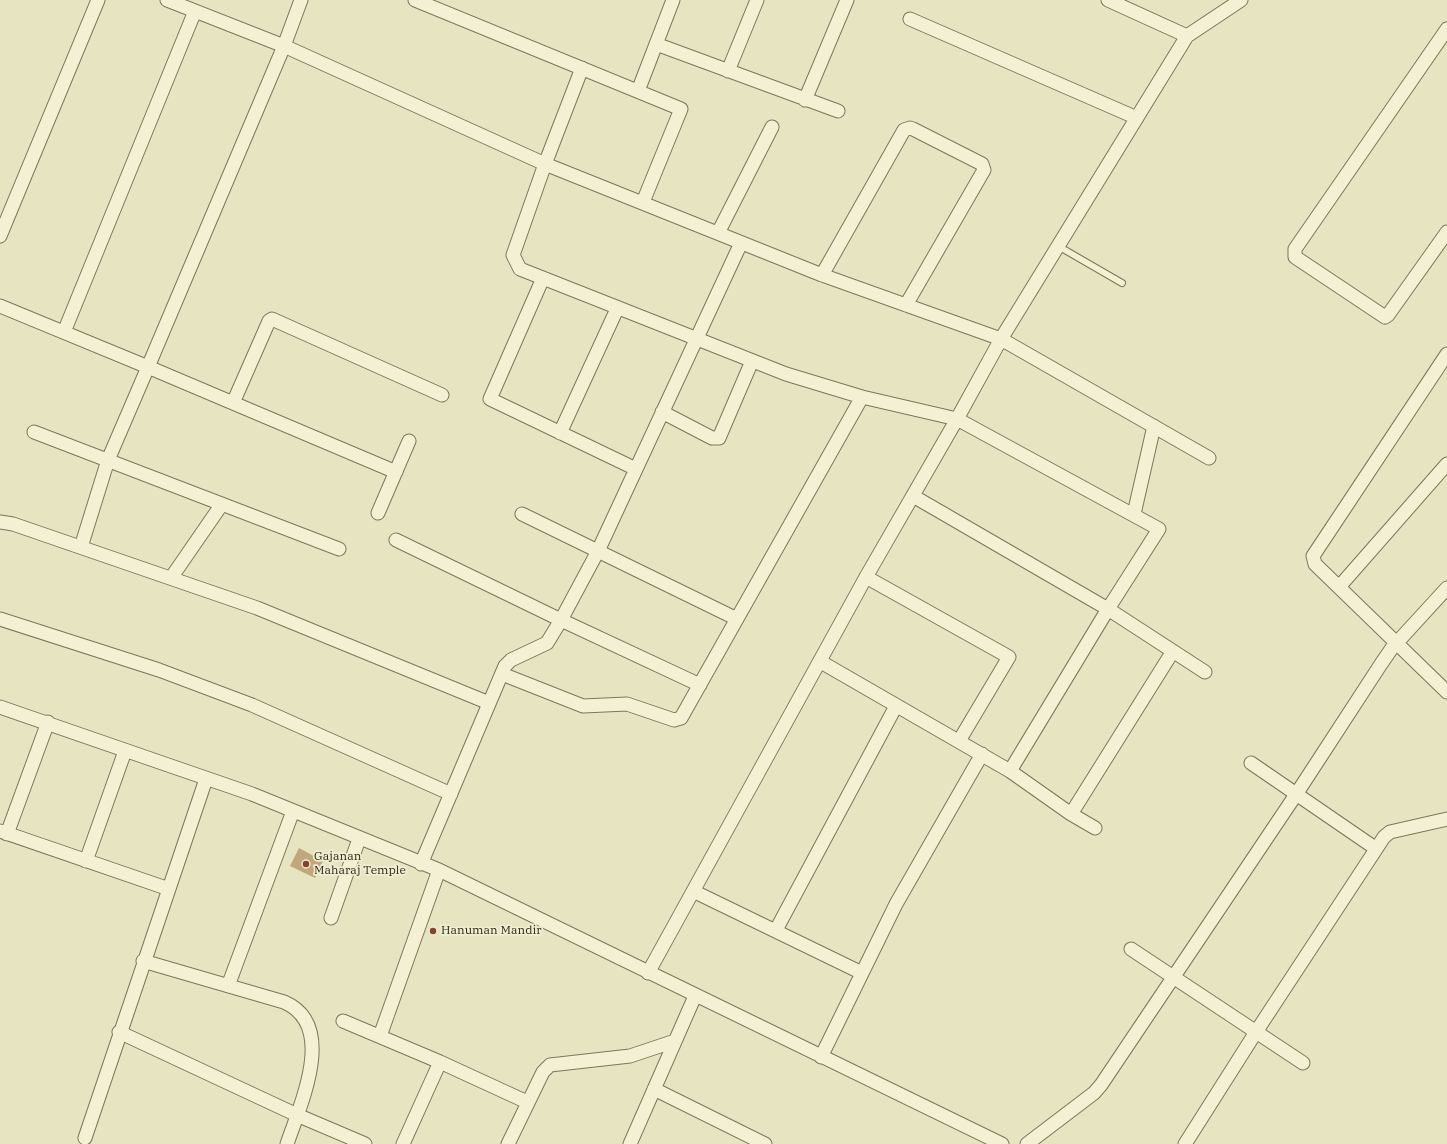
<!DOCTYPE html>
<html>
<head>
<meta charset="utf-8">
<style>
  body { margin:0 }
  canvas { display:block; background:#e7e4c1 }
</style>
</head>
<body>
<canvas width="1447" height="1144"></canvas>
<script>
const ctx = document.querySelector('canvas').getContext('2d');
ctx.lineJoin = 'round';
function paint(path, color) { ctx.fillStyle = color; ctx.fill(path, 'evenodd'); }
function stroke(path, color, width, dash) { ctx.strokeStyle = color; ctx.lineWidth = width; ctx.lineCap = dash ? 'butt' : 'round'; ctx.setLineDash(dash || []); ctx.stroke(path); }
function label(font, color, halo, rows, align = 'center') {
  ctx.font = font + ' "IBM Plex Serif",serif'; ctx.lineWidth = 3.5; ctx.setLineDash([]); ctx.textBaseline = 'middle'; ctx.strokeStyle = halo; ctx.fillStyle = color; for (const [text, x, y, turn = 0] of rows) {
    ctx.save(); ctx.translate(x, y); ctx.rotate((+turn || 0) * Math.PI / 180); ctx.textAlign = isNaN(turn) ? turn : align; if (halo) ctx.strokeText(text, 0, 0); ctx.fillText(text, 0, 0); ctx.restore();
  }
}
paint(new Path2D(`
  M299 848 323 861 315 878 290 866Z`), '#c1a77c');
const lane = new Path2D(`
  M1058 246 1122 283`);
const street = new Path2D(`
  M167 0 284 46 545 164 822 275 1001 339 1209 458
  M415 0 681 109 643 202
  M1108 0 1187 36
  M910 19 1137 118
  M1447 29 1295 249V257L1385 317 1388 315 1447 232
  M656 44 838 111
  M582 68 545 164 513 255 520 269 786 374 862 397 957 419 1159 529 1108 609 1010 771
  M728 71 757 0
  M638 91 673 0
  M805 100 847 0
  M718 233 772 127
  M0 236 98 0
  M822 275 904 130 910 128 913 129 982 164 984 170 906 305
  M543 278 490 399 636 469
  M0 306 148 367 284 46 301 0
  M64 332 195 11
  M1447 354 1313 556 1315 564 1447 692
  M233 403 269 321 272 319 442 395
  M662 412 712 438H719L752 361
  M34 432 339 549
  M560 433 617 309
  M913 496 1108 609 1205 672
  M378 513 409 441
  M522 514 737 619
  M1134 514 1154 426
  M0 522 13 524 257 608 489 703
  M396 540 561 620 700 685
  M81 547 108 460 148 367 396 472
  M866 577 1009 657 959 741
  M171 578 222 504
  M1339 587 1447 464
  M0 619 159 670 252 705 451 794
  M821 662 1010 771 1071 814 1095 828
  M502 674 583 706 627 704 674 720 681 718 862 397
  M0 707 252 794 439 870 1002 1144
  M1251 763 1375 848
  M1071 814 1173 651
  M0 831 169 889
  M7 834 48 722
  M86 861 125 751
  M421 864 505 666 511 660 547 643 561 620 598 551 741 243
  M693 891 862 973
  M331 918 359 839
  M776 930 896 706
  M1131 949 1303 1063
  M143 961 284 1002C338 1025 300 1105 287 1144
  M648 973 866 577 957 419 1001 339 1187 36 1241 0
  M228 986 293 811
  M343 1021 440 1062 527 1102
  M119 1032 297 1115 365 1144
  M380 1036 439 870
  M821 1057 896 904 982 754
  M654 1089 765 1144
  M85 1138 206 779
  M403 1144 440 1062
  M508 1144 543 1072 550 1065 630 1056 675 1041
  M630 1144 695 996
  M1027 1144 1094 1093 1101 1085 1297 793 1381 664 1392 648 1447 588
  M1185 1144 1256 1032 1384 837 1390 832 1447 819`);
stroke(lane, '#7f755b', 8);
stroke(street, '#7f755b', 15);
stroke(lane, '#f3f0d3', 6);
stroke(street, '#f3f0d3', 13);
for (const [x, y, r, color] of [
  [306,864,4,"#864333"],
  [433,931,4,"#864333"]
]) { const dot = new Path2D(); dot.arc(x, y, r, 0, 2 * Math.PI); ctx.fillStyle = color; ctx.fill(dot); stroke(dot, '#f0edd0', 1.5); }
label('12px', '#302a1d', '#f0edd0', [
  ["Gajanan",314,857],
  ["Maharaj Temple",314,871],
  ["Hanuman Mandir",441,931]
], 'left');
</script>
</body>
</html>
